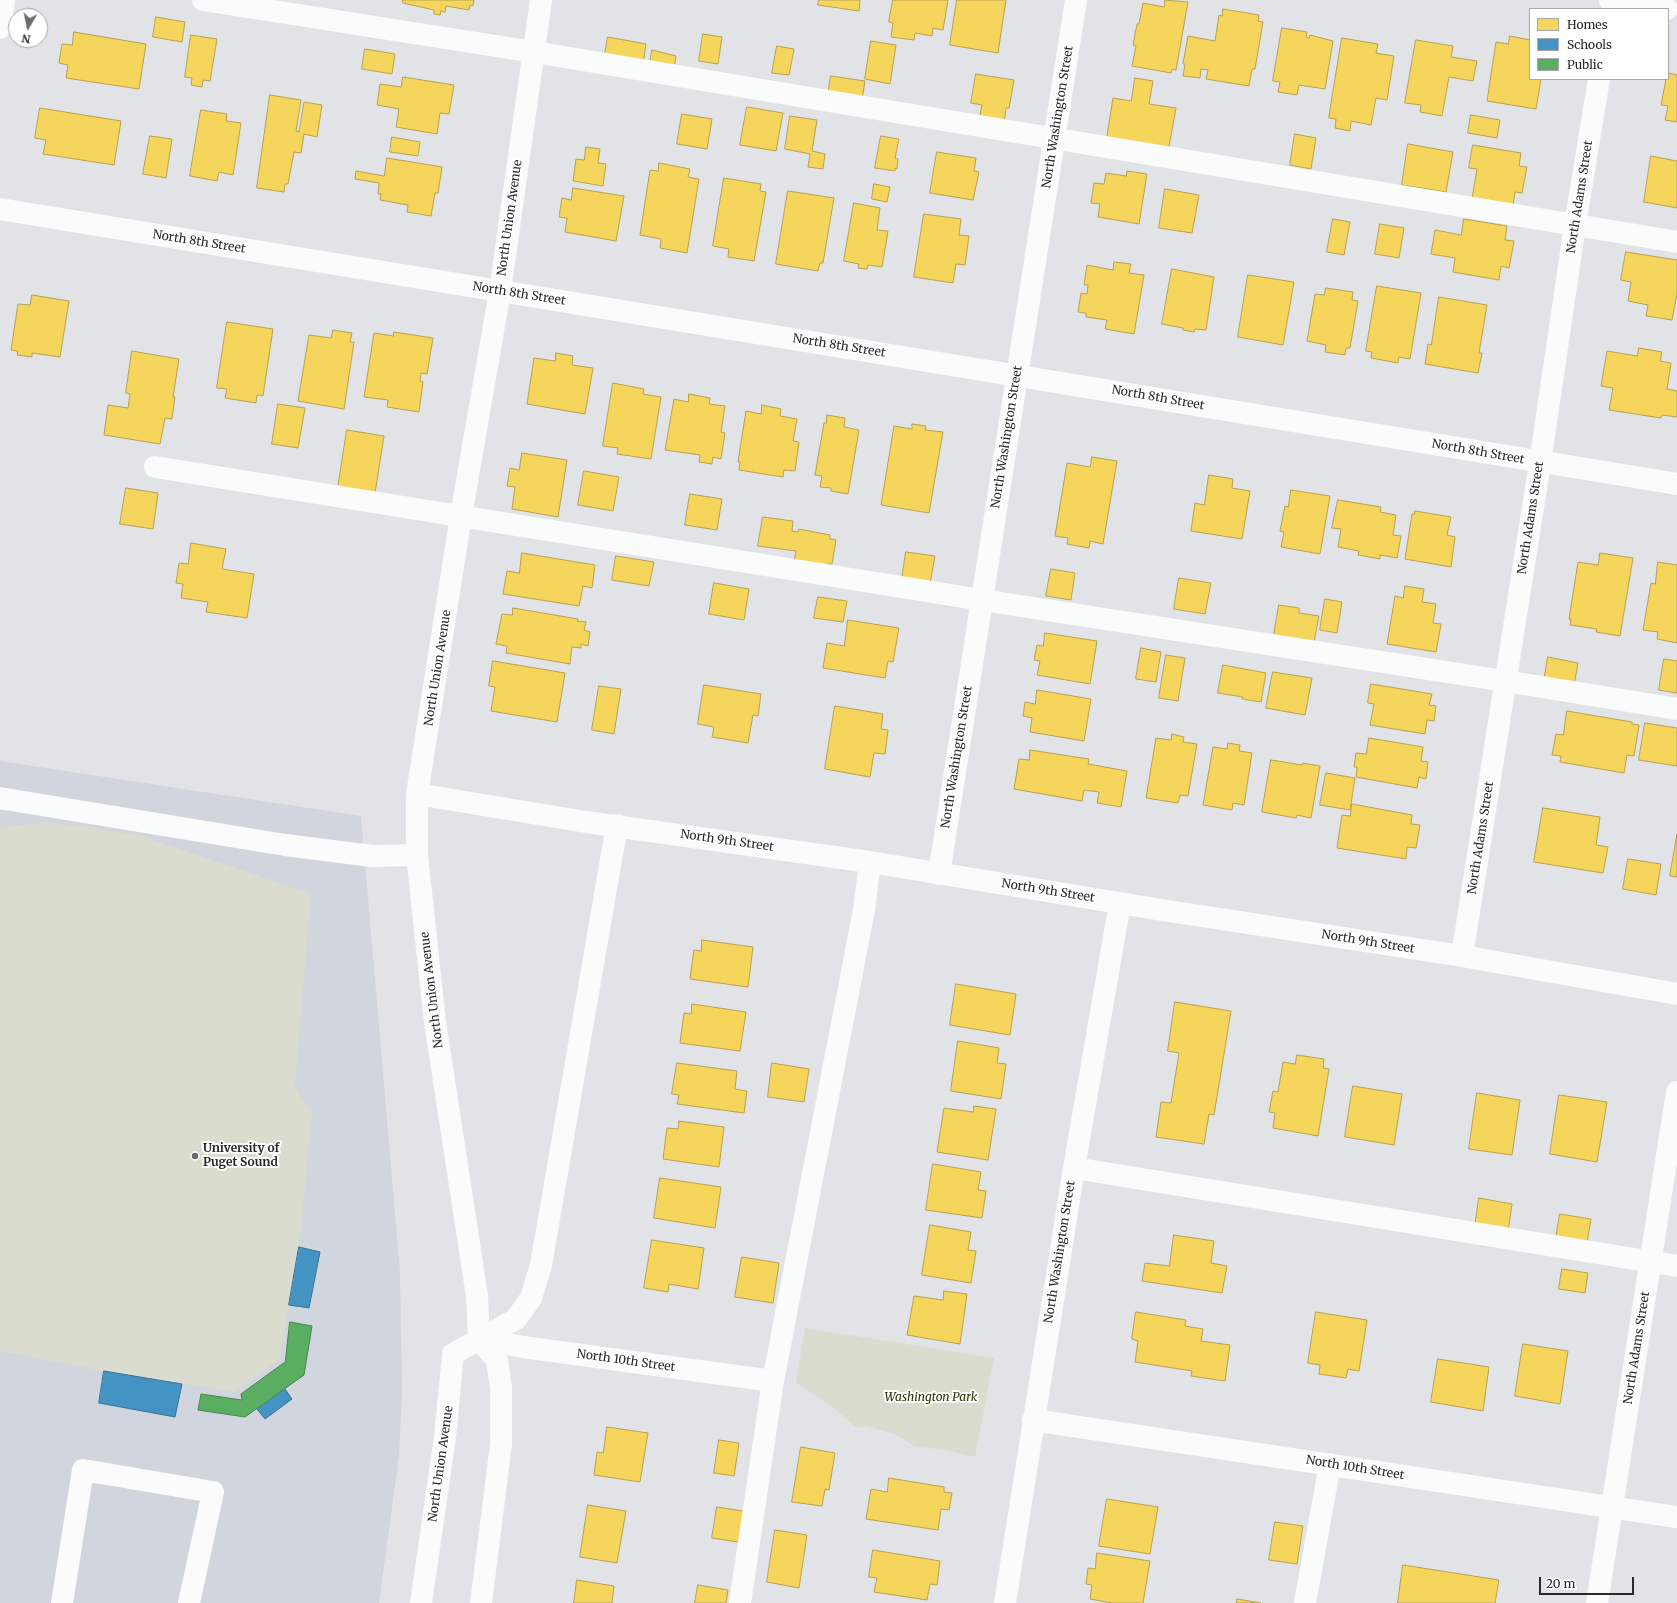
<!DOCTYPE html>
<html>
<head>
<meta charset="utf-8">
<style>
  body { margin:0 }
  #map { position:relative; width:1677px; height:1603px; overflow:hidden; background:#e1e3e6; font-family:Merriweather,serif }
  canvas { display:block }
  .legend { position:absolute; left:1529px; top:8px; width:140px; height:72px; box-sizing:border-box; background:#fff; border:1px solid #a9a9aa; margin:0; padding:5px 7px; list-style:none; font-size:12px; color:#28292b }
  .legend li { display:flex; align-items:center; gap:8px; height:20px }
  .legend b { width:20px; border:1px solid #a9a9aa }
  .north { position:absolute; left:8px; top:8px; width:40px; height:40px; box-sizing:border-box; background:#fff; border:1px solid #a9a9aa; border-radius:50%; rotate:189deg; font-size:11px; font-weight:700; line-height:16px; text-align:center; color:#28292b }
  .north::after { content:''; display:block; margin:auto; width:14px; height:18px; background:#696a6c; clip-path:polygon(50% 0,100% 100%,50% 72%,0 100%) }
  .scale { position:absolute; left:1539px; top:1577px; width:95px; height:18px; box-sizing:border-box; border:2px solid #28292b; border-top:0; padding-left:5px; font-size:12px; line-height:14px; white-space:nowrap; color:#28292b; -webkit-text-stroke:3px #fff; paint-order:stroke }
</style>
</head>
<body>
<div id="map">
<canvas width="1677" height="1603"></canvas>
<ul class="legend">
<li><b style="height:11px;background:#f6d55c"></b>Homes</li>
<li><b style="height:11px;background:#4393c3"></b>Schools</li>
<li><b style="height:11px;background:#5aae61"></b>Public</li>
</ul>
<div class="north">N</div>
<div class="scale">20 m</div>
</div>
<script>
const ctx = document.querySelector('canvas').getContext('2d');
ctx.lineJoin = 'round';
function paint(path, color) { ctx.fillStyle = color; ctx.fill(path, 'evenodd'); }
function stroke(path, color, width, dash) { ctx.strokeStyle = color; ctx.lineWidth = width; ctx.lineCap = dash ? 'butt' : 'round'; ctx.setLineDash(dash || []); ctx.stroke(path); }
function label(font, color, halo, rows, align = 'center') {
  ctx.font = font + ' Merriweather,serif'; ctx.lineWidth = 4; ctx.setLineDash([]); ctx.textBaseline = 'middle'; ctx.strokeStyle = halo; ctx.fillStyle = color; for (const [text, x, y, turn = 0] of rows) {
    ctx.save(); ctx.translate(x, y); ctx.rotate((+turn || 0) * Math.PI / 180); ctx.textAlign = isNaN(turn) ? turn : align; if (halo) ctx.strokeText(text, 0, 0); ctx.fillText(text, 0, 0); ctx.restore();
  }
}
paint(new Path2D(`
  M0 761 361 816 400 1272 402 1392 399 1456 379 1603H0Z`), '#d1d5dd');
paint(new Path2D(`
  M48 822 139 835 311 894 295 1087 312 1112 299 1247 280 1359 234 1392 104 1371 0 1351V828Z
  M805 1328 994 1358 975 1457 945 1450 914 1446 895 1434 866 1426 857 1428 831 1406 796 1383Z`), '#dadccf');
const homes = new Path2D(`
  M403 0H474L473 6 470 5 469 10 446 6 445 12 441 11 440 15 434 14V10L403 3Z
  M819 0H860L859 11 818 5Z
  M893 0H948L943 30 933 28 932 36 915 33 914 40 891 37 893 23 889 22Z
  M957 0H1006L998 53 950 45Z
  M1165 0 1188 2 1176 70 1172 69 1171 73 1132 66 1136 46 1133 45 1137 24H1139L1143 3 1164 7Z
  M1223 9 1259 15 1258 21 1263 22 1255 69H1252L1249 86 1206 79 1208 70 1201 69 1200 78 1183 76 1185 64H1183L1188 36 1215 41 1219 15 1222 16Z
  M156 17 185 22 182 42 153 37Z
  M1282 28 1307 32 1306 37 1309 38 1310 35 1333 41 1325 89 1299 85 1297 95 1278 92 1280 82 1273 81Z
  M74 32 146 44 139 89 66 78 68 65 59 63 62 44 72 45Z
  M703 34 722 37 718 64 699 61Z
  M191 35 217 39 210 81 203 80 202 87 191 85 192 78 185 77Z
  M1510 36 1530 40V79H1541L1536 109 1487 101 1496 42 1508 44Z
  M608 37 646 44 643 65 604 59Z
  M1342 38 1378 44 1376 53 1394 56 1387 100 1376 98 1371 125 1351 121 1350 131 1335 128 1336 119 1329 118Z
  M1416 40 1453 46 1451 57 1477 61 1473 81 1449 77 1442 116 1420 112 1421 105 1405 103Z
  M871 41 896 45 890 84 865 79Z
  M777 46 794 49 789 75 772 73Z
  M365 49 395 54 392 74 362 69Z
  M652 50 676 56 674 69 650 64Z
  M1668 73 1677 75V122L1665 120 1668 106 1661 105 1666 79H1668Z
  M976 74 1014 80 1009 108H1006L1004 125 979 120 982 105 971 103Z
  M831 76 865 81 862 100 828 94Z
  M403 77 454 85 449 114 440 113 437 134 396 127 399 109 377 105 380 84 401 87Z
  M1135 78 1153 81 1149 104 1176 108 1168 152 1106 142 1113 98 1131 101Z
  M270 95 301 100 296 131 299 132 304 102 322 105 317 137 304 134 301 153 294 152 288 184H285L284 192 257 188Z
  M747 107 783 113 776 151 740 145Z
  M40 108 121 121 114 165 43 154 46 140 35 138Z
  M201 110 227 114 226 121 241 123 233 175 219 172 217 181 190 176Z
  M682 114 712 119 707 149 677 144Z
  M1471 115 1500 120 1497 138 1468 133Z
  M790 116 817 120 812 151 825 154 823 169 808 167 810 154 785 149Z
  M1295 134 1316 138 1311 169 1290 165Z
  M150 136 172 139 166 178 143 174Z
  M881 136 899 139 895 158 898 159 897 169 895 168V171L875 168Z
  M392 137 420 142 418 156 390 152Z
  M1408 144 1453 152 1446 192 1402 185Z
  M1473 145 1521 153 1519 166 1527 167 1522 193 1515 192 1513 205 1472 198 1477 169 1469 168Z
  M586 147 600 149 598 163 606 164 603 186 573 181 576 159 584 160Z
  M937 152 976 158 974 171 979 172 973 200 930 193Z
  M1651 156 1677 161V208L1644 202Z
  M387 158 442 167 438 193H435L431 216 407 212 408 205 380 200 381 194H378L379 183 355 179 356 171 384 176Z
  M659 163 690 169 688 177 699 179 687 253 660 248 661 239 640 235 650 170 658 171Z
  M1127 171 1147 174 1139 224 1098 217 1100 204 1091 203 1094 183 1104 184 1106 173 1126 176Z
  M724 178 761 184 760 191 766 192 754 261 728 257 729 249 713 246Z
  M874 184 890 187 887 202 872 199Z
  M573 188 624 196 616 241 565 232 567 218 559 217 562 198 571 200Z
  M1165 189 1199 195 1192 233 1159 228Z
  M788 191 834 198 823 263H820L818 271 776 264Z
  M854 203 880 208 877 230 888 231 882 267 868 265 867 269 858 268 859 264 844 261Z
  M924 214 961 219 959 235 969 236 965 265 956 264 953 283 914 277Z
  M1333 219 1350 222 1344 255 1327 252Z
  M1464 219 1507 226 1505 240 1514 241 1509 268 1501 266 1499 280 1453 272 1455 258 1431 254 1435 230 1461 235Z
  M1380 224 1404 228 1399 258 1375 254Z
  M1626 252 1677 260V294L1672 320 1646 316 1648 305 1628 301 1631 282 1621 280Z
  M1114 262 1131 264 1129 273 1144 275 1134 334 1105 329 1107 320 1086 317V313L1078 312 1081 293 1087 294 1088 285H1084L1087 265 1113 270Z
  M1172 269 1214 277 1206 330 1195 329 1194 332 1183 330V328L1162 324Z
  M1248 275 1294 282 1283 345 1238 337Z
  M1377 286 1421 293 1410 359 1399 357 1398 363 1371 358 1372 352 1366 351Z
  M1326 288 1353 292 1352 300 1358 301 1350 348H1346L1345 355 1325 352 1326 345 1307 341 1315 294 1324 295Z
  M32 295 69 301 60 357 32 353V357L17 355 18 351 11 350 18 304 30 305Z
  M1439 297 1487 305 1479 353H1482L1478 373 1425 364 1428 344 1431 345Z
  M227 322 273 329 263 396 257 395 256 403 225 398 227 389 217 388Z
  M333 330 352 333 350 342H354L344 409 298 401 309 335 331 338Z
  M394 332 433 338 427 374 421 373 420 381 423 382 419 412 387 407 388 400 364 397 374 333 393 336Z
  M1639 348 1662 352 1660 361 1671 363 1667 389 1677 391V417L1662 415 1661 418 1609 410 1613 388 1601 386 1607 351 1637 356Z
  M132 351 179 359 173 397H175L172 419 165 418 160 444 104 435 108 405 128 408 130 394 126 393Z
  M556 353 573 356 572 365 593 368 585 414 527 404 534 358 555 361Z
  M613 383 644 389 643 394 661 397 651 459 617 454 618 448 603 446Z
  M689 394 710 398 709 404 725 406 721 432 725 433 721 459 713 457 712 464 699 462 700 455 665 450 674 399 688 402Z
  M278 404 305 408 298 448 272 444Z
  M762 405 781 409 780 416 797 419 793 441 799 442 795 471 784 470 783 477 739 470 740 462H738L746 411 761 414Z
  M827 415 845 418 844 427 859 430 848 494 831 491V488L820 487 822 476 815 475 824 423H826Z
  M912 424 926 426 925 430 943 432 929 513 881 505 894 426 912 429Z
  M347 430 384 436 375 493 338 488Z
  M522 453 567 460 558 517 512 509 515 487 507 486 510 468 519 470Z
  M1092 457 1117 461 1103 544 1090 541 1089 548 1067 544 1068 538 1055 536 1067 463 1090 467Z
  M584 471 619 477 613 511 578 505Z
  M1209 475 1233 479 1232 488 1250 491 1242 539 1191 531 1195 503 1204 505Z
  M126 488 158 493 153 529 120 524Z
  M1291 490 1330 496 1320 554 1281 547 1284 532 1280 531 1285 506 1288 507Z
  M690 494 722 499 717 530 685 525Z
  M1338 500 1381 507 1380 512 1396 515 1393 535 1401 536 1397 558 1380 555V559L1358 555 1359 551 1338 547 1341 529 1332 528Z
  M1415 511 1451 517 1447 535 1455 537 1451 567 1405 559 1412 514H1414Z
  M763 517 793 521 792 531 798 532 799 529 830 535V539L836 540 832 564H827V566L794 561 796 551 758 546Z
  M191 543 226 549 222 569 254 574 247 618 206 612 208 602 181 598 183 584 176 583 179 563 188 564Z
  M906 552 935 556 930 584 902 579Z
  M522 553 595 565 592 588 583 586 579 606 503 594 507 571 519 573Z
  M1600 553 1633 558 1620 636 1596 632 1597 629 1570 625 1571 619H1569L1578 562 1598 565Z
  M616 556 654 562 649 586 612 580Z
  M1658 562 1677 565V643L1657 639 1658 632 1643 630 1651 583 1655 584Z
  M1051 569 1075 573 1071 600 1046 596Z
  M1179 578 1211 583 1205 614 1174 609Z
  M714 583 749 589 744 620 709 614Z
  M1405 586 1424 589 1422 602 1436 604 1433 623 1441 624 1436 652 1387 644 1395 596 1403 598Z
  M818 597 847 601 843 622 814 618Z
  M1325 599 1342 602 1337 633 1320 630Z
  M1279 605 1299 608V613L1319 616 1314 642 1274 635Z
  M513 608 578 619 577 621 586 622 584 630 590 632 588 646 581 644V648L572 647 570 664 506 653 507 646 496 644 502 614 512 615Z
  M848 620 899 628 893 662 888 661 885 678 823 668 827 643 844 646Z
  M1045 633 1097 641 1090 684 1037 675 1040 661 1034 660 1037 645 1043 646Z
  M1141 648 1161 652 1156 682 1136 679Z
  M1166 655 1185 658 1178 701 1159 698Z
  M1548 657 1578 663 1574 686 1544 681Z
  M1664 659 1677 661V693L1659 690Z
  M493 661 565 673 557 722 491 711 495 687 489 686Z
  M1223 665 1266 673 1261 702 1242 699 1243 697 1218 693Z
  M1273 672 1312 678 1305 715 1266 708Z
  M1371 684 1432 694 1429 705 1436 706 1434 721 1427 720 1425 734 1370 725 1374 704 1368 703Z
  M704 685 761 694 758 716 753 715 748 743 712 737 714 727 698 724Z
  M599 686 621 689 614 734 592 730Z
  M1037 690 1091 699 1084 741 1030 732 1032 718 1023 716 1025 702 1035 704Z
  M835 706 883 714 881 729 888 730 885 754 874 753 870 777 825 769Z
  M1567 711 1632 722V724L1639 725 1634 756 1627 755 1624 773 1560 762 1561 756 1552 755 1556 734 1563 735Z
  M1645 723 1677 728V766L1639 760Z
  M1172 734 1184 737 1183 742 1197 744 1188 796 1180 795 1178 803 1146 798 1156 738 1171 740Z
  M1369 738 1423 747 1421 761 1428 762 1426 779 1419 777 1417 788 1356 777 1357 767H1354L1356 753 1366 754Z
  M1228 743 1240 745 1239 751 1252 753 1244 805 1233 803 1232 810 1203 805 1213 747 1227 749Z
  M1030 750 1089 759 1088 764 1127 771 1121 807 1097 803 1099 792 1084 790 1082 801 1014 789 1019 759 1029 760Z
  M1271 760 1302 765 1303 763 1320 766 1311 818 1297 815 1296 818 1262 812Z
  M1326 773 1355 778 1350 810 1320 805Z
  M1352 804 1412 815 1411 824 1420 825 1416 848 1407 847 1406 859 1337 848 1342 815 1350 816Z
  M1543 808 1600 817 1596 845 1608 847 1603 873 1534 862Z
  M1677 834V877L1670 876Z
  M1628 859 1661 864 1656 895 1623 889Z
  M702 940 753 947 748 987 690 979 694 950 701 951Z
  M956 984 1016 994 1010 1035 950 1025Z
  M1175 1002 1231 1011 1214 1115 1209 1114 1204 1144 1156 1137 1161 1102 1171 1103 1179 1053 1168 1051Z
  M692 1004 746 1012 740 1051 680 1043 684 1013 691 1014Z
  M958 1041 999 1048 997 1063 1006 1064 1001 1099 951 1091Z
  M1297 1055 1324 1059 1323 1068 1329 1069 1318 1136 1273 1128 1275 1113 1269 1112 1273 1091 1278 1092 1283 1062 1295 1064Z
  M677 1063 737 1071 735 1089 747 1091 744 1113 677 1104 679 1095 672 1094Z
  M772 1063 809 1069 804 1102 768 1097Z
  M1353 1086 1402 1094 1394 1145 1345 1137Z
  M1477 1093 1520 1100 1512 1155 1469 1149Z
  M1559 1095 1607 1102 1597 1162 1550 1154Z
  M974 1106 996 1109 988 1160 937 1152 944 1108 973 1112Z
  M679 1121 724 1127 719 1167 663 1159 667 1128 678 1129Z
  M933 1164 981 1172 978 1190 986 1191 982 1218 926 1210Z
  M660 1178 721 1187 715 1228 654 1218Z
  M1479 1198 1512 1204 1508 1232 1475 1227Z
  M1560 1214 1591 1219 1587 1243 1556 1238Z
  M930 1225 971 1232 968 1250 976 1251 971 1283 922 1275Z
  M1174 1235 1214 1241 1211 1263 1227 1266 1222 1293 1142 1281 1145 1263 1169 1266Z
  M652 1240 704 1248 698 1289 669 1284 668 1292 644 1288Z
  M742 1257 779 1263 773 1303 735 1297Z
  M1562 1269 1588 1273 1585 1293 1559 1289Z
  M944 1291 967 1294 960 1344 907 1335 914 1296 943 1300Z
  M1136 1312 1186 1320 1185 1326 1203 1329 1201 1341 1230 1345 1225 1381 1191 1376 1192 1371 1135 1362 1138 1341 1132 1339Z
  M1316 1312 1367 1320 1359 1371 1348 1369 1346 1378 1319 1374 1320 1365 1308 1363Z
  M1523 1344 1568 1351 1560 1404 1515 1396Z
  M1438 1359 1489 1367 1483 1411 1431 1402Z
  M607 1427 648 1433 640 1482 594 1475 597 1452 603 1453Z
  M719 1440 739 1443 734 1476 714 1473Z
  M801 1447 835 1453 829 1490 825 1489 822 1506 792 1502Z
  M889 1478 944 1487V1492L952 1493 949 1510 941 1509 938 1530 866 1519 871 1489 887 1492Z
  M1107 1499 1158 1507 1150 1554 1099 1546Z
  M588 1505 626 1511 617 1563 580 1557Z
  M717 1507 749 1512 744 1543 712 1538Z
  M1275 1522 1303 1526 1297 1564 1269 1560Z
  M775 1530 807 1535 799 1588 767 1582Z
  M873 1550 940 1561 937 1585 930 1584 927 1600 874 1592 877 1578 869 1577Z
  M1097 1553 1150 1561 1143 1603H1112L1090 1599 1092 1585 1086 1584 1088 1568 1095 1569Z
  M1403 1565 1499 1580 1495 1603H1398Z
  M577 1580 614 1586 612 1603H574Z
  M698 1585 728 1590 726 1603H695Z
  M1237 1599 1261 1603H1237Z`);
paint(homes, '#f6d55c');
stroke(homes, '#b8a14d', 1);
const schools = new Path2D(`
  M299 1247 320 1252 309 1308 289 1305Z
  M104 1371 182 1384 175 1417 99 1403Z
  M285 1389 292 1399 265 1419 257 1409Z`);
paint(schools, '#4393c3');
stroke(schools, '#3b7395', 1);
const public = new Path2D(`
  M290 1322 312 1326 304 1375 245 1417 198 1410 201 1394 242 1400 241 1394 285 1362Z`);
paint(public, '#5aae61');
stroke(public, '#4b8651', 1);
stroke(new Path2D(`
  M203 0 534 52 1677 242
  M1610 0 1667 9
  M0 28 4 0
  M0 209 1677 484
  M155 467 982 600 1505 681 1677 709
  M417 794 586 822 870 862 1162 910 1462 956 1677 994
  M0 798 285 845 372 856 417 855
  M939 874 1076 0
  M1462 956 1540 463 1575 225 1599 79
  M1074 1168 1677 1266
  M479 1339 523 1347 773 1381
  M1033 1420 1677 1517
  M62 1603 83 1470 213 1492 189 1603
  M421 1603 445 1437 453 1354 516 1319 531 1298 541 1265 617 825
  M481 1603 501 1444V1388L497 1360 479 1339 477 1296 435 1022 417 855V794L461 516 500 291 541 0
  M740 1603 773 1381 864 910 870 862
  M1005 1603 1074 1168 1120 903
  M1305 1603 1330 1464
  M1597 1603 1677 1092`), '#fafbfb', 22);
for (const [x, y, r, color] of [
  [195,1156,4,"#696a6c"]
]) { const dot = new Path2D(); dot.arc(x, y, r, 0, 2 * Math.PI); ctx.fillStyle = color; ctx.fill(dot); stroke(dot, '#fff', 1.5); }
label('12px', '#28292b', '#fff', [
  ["North Washington Street",1058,117,-81],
  ["North Adams Street",1580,197,-81],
  ["North Union Avenue",510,218,-82],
  ["North 8th Street",199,242,9],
  ["North 8th Street",519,294,9],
  ["North 8th Street",839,346,9],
  ["North 8th Street",1158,398,10],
  ["North Washington Street",1007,437,-81],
  ["North 8th Street",1478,452,10],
  ["North Adams Street",1531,518,-81],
  ["North Union Avenue",438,668,-81],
  ["North Washington Street",957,757,-81],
  ["North Adams Street",1481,838,-81],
  ["North 9th Street",727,841,8],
  ["North 9th Street",1048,891,9],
  ["North 9th Street",1368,942,9],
  ["North Union Avenue",432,990,-97],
  ["North Washington Street",1060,1252,-81],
  ["North Adams Street",1637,1348,-81],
  ["North 10th Street",626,1361,8],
  ["North Union Avenue",441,1464,-82],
  ["North 10th Street",1355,1468,9]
]);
label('bold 12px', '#28292b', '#fff', [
  ["University of",203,1149],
  ["Puget Sound",203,1163]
], 'left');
label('italic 12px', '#2e2f07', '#fff', [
  ["Washington Park",931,1398]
]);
</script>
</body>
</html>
